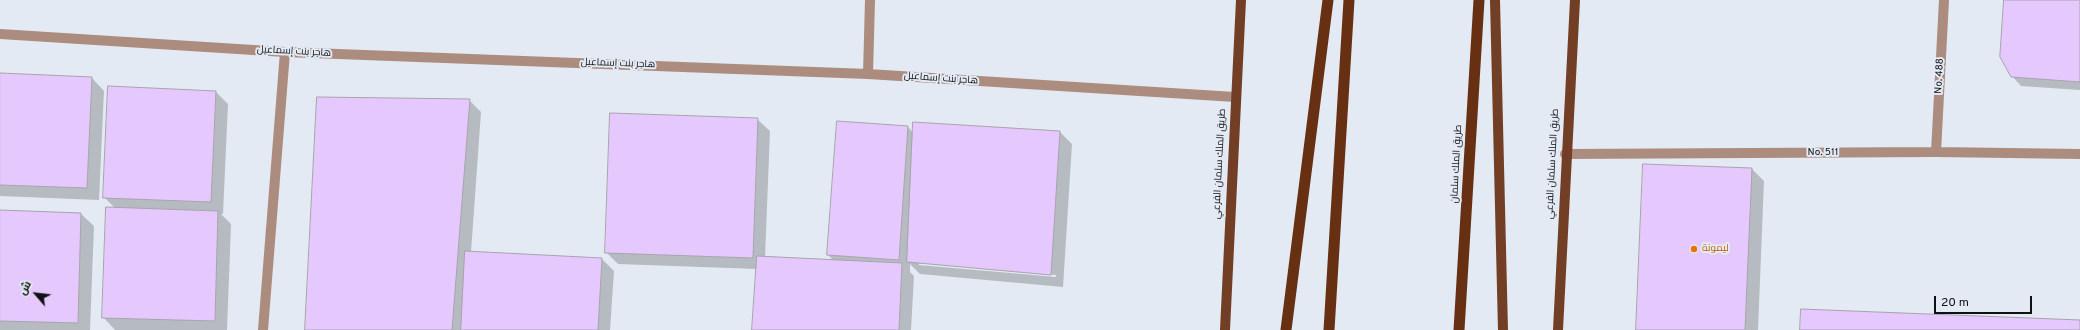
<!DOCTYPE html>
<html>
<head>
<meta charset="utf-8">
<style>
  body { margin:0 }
  #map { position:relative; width:2080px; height:330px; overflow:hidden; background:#e4eaf3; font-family:Overpass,Cairo,sans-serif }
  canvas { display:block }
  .north { position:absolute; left:16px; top:274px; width:40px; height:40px; -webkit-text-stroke:3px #e4eaf3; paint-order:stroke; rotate:298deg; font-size:11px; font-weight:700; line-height:16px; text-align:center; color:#0f1114 }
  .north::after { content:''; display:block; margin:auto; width:14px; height:18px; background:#0f1114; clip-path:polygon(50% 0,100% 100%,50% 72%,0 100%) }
  .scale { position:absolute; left:1934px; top:296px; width:98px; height:18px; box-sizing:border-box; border:2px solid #0f1114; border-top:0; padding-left:5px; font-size:12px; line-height:14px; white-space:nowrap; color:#0f1114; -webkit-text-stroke:3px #e4eaf3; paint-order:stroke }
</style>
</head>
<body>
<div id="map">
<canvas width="2080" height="330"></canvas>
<div class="north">ش</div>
<div class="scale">20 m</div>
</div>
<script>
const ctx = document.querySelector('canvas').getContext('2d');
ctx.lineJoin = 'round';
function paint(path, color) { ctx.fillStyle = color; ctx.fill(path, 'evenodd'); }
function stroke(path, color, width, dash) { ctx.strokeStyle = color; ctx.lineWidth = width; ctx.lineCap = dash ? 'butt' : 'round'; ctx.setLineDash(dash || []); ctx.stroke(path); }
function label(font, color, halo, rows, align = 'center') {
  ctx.font = font + ' Overpass,Cairo,sans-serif'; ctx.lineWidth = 4; ctx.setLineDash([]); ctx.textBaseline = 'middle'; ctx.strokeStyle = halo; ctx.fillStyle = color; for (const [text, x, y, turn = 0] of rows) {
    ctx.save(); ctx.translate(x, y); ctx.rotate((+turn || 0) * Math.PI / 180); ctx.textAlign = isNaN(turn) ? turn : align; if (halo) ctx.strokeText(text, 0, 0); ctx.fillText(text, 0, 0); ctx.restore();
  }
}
paint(new Path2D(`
  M2005 0H2080V90L2021 86 2012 76Z
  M0 74 92 78 104 91 99 200 0 196Z
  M216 92 228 104 223 214H221L231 224 227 330H115L103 317 115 208 104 197Z
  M469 100 481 112 471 252 602 259 614 271 610 330H306Z
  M757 119 770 131 765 258 834 261 828 255 908 127 913 133 914 123 1060 132 1072 144 1063 287 920 274 910 264V272L914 276 911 330H753L757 269 618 264 606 252ZM919 263 1056 275V277L919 265Z
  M1752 169 1764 181 1758 330H1637Z
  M0 211 81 214 94 226 90 330H0Z`), '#0003');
const building = new Path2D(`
  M2004 0H2080V82L2011 77 2000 57Z
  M0 73 92 77 87 188 0 185Z
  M108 86 216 91 211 202 103 198Z
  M317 97 470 99 452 330H305Z
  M610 113 758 118 753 258 605 253Z
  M837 121 908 126 899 260 827 255Z
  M913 122 1060 131 1051 275 907 262Z
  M1643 164 1752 168 1745 330H1636Z
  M106 207 218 211 215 321 102 318Z
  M0 210 81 213 78 323 0 321Z
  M465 251 602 258 598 330H461Z
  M757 256 902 263 899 330H752Z
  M1801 309 2080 320V330H1800Z`);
paint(building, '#e5c8fd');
stroke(building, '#a8a3ac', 1);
stroke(new Path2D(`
  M0 34 285 52 868 74 1235 97
  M868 74 870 0
  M1936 152 1944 0
  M1565 154 1936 152 2080 154
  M263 330 285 52`), '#ac8c7e', 10);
stroke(new Path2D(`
  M1495 0 1503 330
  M1225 330 1241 0
  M1558 330 1575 0`), '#733e26', 10);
stroke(new Path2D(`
  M1286 330 1328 0
  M1329 330 1349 0
  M1459 330 1479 0`), '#683013', 11);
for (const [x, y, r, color] of [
  [1694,249,4,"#e8710a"]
]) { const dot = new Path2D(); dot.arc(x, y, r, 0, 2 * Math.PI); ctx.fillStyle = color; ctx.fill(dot); stroke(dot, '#e4eaf3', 1.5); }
label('10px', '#0f1114', '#e4eaf3', [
  ["هاجر بنت إسماعيل",294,52,3],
  ["هاجر بنت إسماعيل",618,64,2],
  ["No. 488",1940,76,-87],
  ["هاجر بنت إسماعيل",941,79,4],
  ["No. 511",1823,153],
  ["طريق الملك سلمان الفرعي",1220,164,-87],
  ["طريق الملك سلمان",1457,164,-87],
  ["طريق الملك سلمان الفرعي",1553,164,-87]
]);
label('10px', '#c56008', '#e4eaf3', [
  ["ليمونة",1702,249]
], 'left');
</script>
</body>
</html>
